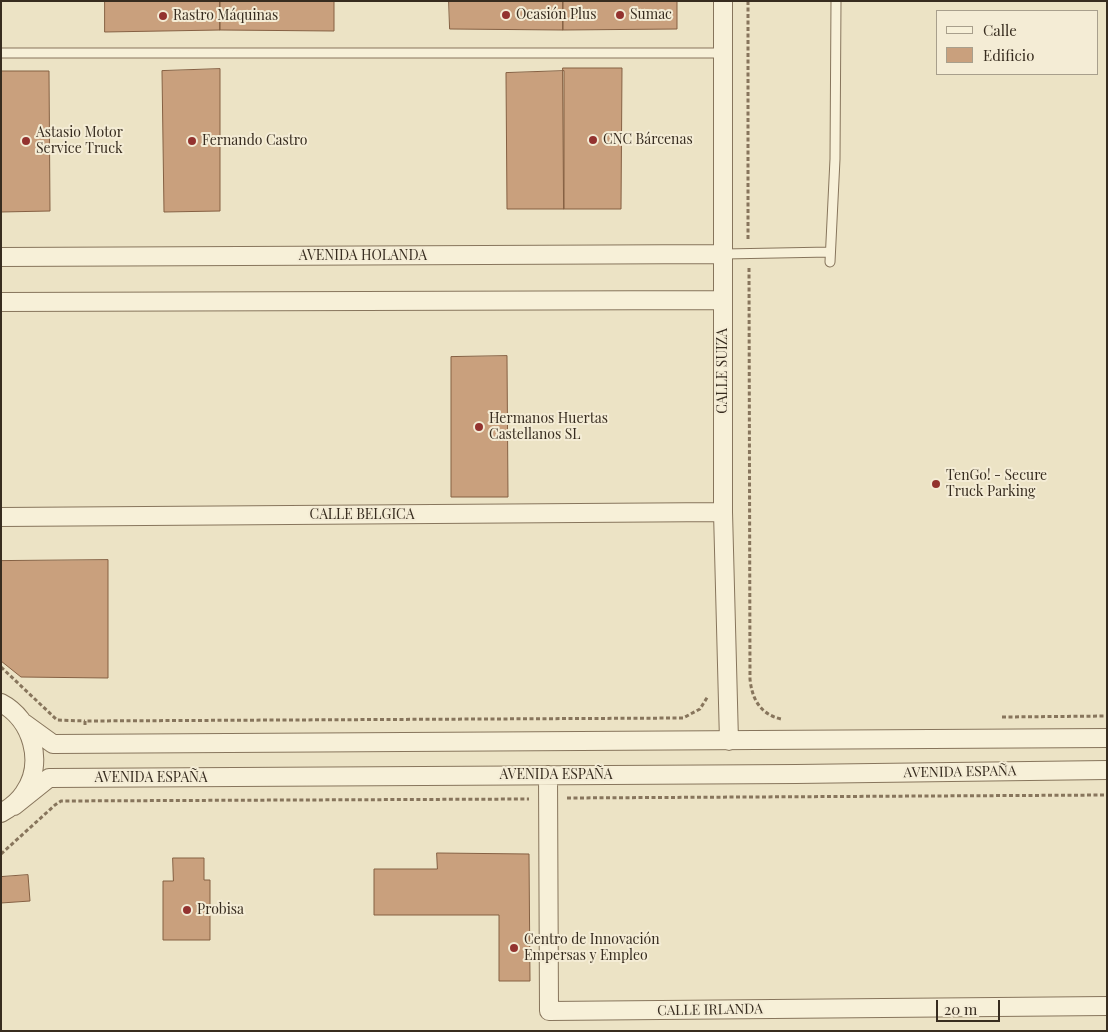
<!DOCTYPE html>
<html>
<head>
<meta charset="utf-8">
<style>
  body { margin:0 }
  #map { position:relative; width:1108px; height:1032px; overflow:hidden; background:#ece3c5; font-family:"Playfair Display",serif }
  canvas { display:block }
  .frame { position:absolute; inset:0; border:2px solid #372c1f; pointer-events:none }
  .legend { position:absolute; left:936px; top:10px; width:162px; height:65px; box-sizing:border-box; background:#f4ecd5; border:1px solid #a89f8c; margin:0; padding:6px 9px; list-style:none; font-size:15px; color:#372c1f }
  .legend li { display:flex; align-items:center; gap:10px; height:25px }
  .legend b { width:25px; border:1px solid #a89f8c }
  .scale { position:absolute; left:936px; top:1000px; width:64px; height:22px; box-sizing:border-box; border:2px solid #372c1f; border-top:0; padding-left:6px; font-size:15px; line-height:18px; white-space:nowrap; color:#372c1f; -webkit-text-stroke:4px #f4ecd5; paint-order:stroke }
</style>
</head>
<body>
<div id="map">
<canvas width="1108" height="1032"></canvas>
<div class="frame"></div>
<ul class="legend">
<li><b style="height:6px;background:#f7f0d8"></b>Calle</li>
<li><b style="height:14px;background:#c9a07d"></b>Edificio</li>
</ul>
<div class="scale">20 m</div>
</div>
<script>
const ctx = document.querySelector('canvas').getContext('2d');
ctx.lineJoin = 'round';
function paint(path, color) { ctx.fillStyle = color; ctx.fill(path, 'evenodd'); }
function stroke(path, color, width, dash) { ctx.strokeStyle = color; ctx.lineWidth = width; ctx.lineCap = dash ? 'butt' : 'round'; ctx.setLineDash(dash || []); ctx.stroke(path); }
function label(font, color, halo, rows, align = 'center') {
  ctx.font = font + ' "Playfair Display",serif'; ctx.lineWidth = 4; ctx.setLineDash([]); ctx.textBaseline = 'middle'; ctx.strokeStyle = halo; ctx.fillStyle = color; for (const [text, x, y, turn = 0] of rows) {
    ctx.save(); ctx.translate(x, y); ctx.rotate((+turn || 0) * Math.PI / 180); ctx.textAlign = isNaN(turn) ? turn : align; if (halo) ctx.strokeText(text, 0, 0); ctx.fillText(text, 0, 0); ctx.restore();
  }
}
const building = new Path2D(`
  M105 1H220V30L105 32Z
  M220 1H334V31L220 30Z
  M449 1H563V30L450 29Z
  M563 1H677V29L563 30Z
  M563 68H622L621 209H564Z
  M220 69V211L164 212 162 71Z
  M1 71H49L50 211 1 212Z
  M564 71V209H507L506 73Z
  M507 356 508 497H451V357Z
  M108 560V678L21 677 1 661V561Z
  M437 853 529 854 530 981H499V915H374V869H437Z
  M173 858H204V880H210V940H163V881H173Z
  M28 875 30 901 1 903V877Z`);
paint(building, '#c9a07d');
stroke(building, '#856043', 1);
const lane = new Path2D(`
  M1 53H723
  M724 254 830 252
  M830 262 835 159 836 1`);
const street = new Path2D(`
  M723 1V512L729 741
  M1 257 724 254
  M1 302 723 300
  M1 517 723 512
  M1 703C32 719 45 763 24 793 18 802 10 808 1 813
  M24 723 53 744 1107 738
  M548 775 549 1011 1107 1006
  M14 806 49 778 796 774 1107 770`);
stroke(lane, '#87755c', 11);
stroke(street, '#87755c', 20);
stroke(new Path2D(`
  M748 1V239
  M749 268 750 679C752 699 760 714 781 719
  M1 667 57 720 85 721
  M1002 717 1107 716
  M85 725V721L683 718 700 709 708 696
  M567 798 1107 795
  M1 854 55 805 61 801 529 799`), '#87755c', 3, [4, 2.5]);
stroke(lane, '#f7f0d8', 9);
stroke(street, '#f7f0d8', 18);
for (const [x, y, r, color] of [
  [506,15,5,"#93332f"],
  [620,15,5,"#93332f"],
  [163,16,5,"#93332f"],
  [593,140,5,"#93332f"],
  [26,141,5,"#93332f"],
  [192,141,5,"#93332f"],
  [479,427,5,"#93332f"],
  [936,484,5,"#93332f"],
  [187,910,5,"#93332f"],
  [514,948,5,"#93332f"]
]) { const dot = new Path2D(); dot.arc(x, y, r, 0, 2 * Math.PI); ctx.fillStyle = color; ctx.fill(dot); stroke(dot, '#f4ecd5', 2); }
label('14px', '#372c1f', '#f4ecd5', [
  ["Ocasión Plus",516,15],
  ["Sumac",630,15],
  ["Rastro Máquinas",173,16],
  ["Astasio Motor",36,133],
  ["Service Truck",36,149],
  ["CNC Bárcenas",603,140],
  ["Fernando Castro",202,141],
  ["Hermanos Huertas",489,419],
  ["Castellanos SL",489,435],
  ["TenGo! - Secure",946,476],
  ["Truck Parking",946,492],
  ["Probisa",197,910],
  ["Centro de Innovación",524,940],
  ["Empersas y Empleo",524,956]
], 'left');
label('14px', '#372c1f', '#f4ecd5', [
  ["AVENIDA HOLANDA",363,256],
  ["CALLE SUIZA",723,371,-90],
  ["CALLE BELGICA",362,515],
  ["AVENIDA ESPAÑA",960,772,-1],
  ["AVENIDA ESPAÑA",556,775],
  ["AVENIDA ESPAÑA",151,778],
  ["CALLE IRLANDA",710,1010,-1]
]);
</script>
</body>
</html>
